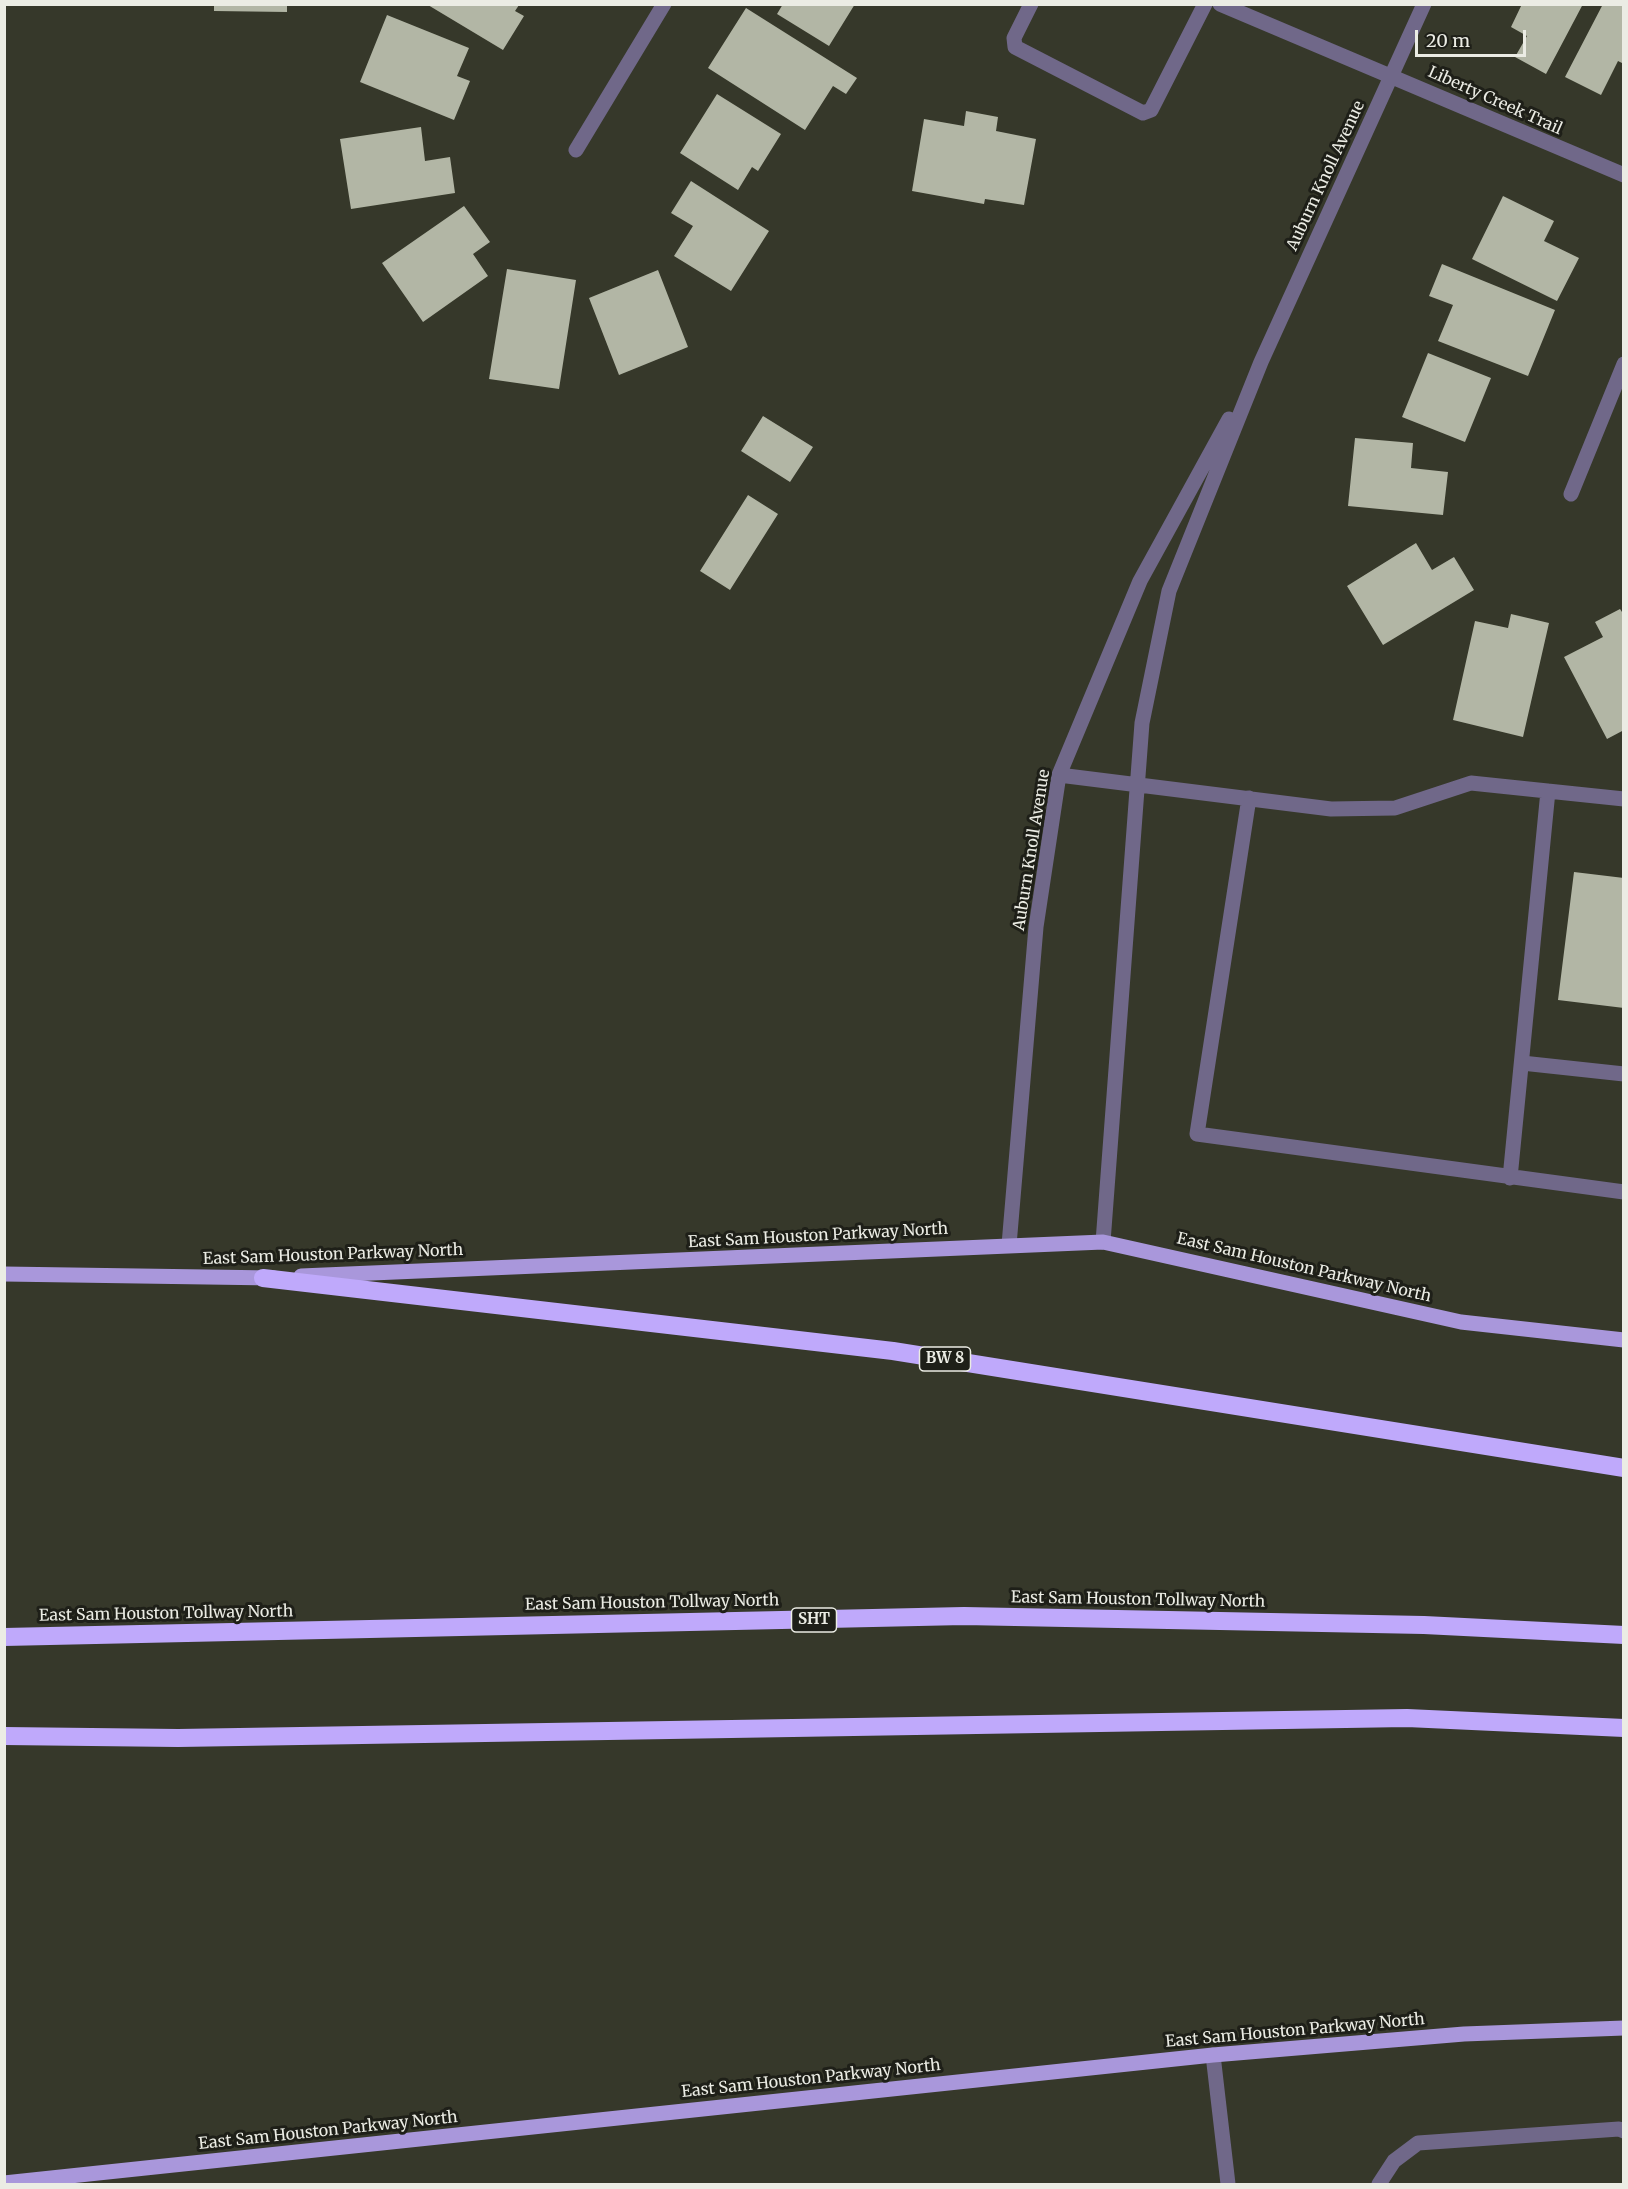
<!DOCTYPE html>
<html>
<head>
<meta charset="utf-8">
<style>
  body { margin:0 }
  #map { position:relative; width:1628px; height:2189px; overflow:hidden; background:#36382a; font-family:Merriweather,serif }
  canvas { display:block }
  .frame { position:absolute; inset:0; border:6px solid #ebece4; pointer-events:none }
  .scale { position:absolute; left:1415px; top:30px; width:111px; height:27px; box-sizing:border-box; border:3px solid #ebece4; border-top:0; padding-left:8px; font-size:18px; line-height:21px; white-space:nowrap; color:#ebece4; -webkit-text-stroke:4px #1e1f18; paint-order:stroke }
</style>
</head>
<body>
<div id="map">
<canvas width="1628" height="2189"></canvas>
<div class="frame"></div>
<div class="scale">20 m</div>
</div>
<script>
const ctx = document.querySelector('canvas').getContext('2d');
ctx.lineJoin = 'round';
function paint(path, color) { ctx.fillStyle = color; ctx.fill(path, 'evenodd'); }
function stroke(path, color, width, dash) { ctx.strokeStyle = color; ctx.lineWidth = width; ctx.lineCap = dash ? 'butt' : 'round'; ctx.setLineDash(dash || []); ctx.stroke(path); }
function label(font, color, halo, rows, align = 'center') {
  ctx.font = font + ' Merriweather,serif'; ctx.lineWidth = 6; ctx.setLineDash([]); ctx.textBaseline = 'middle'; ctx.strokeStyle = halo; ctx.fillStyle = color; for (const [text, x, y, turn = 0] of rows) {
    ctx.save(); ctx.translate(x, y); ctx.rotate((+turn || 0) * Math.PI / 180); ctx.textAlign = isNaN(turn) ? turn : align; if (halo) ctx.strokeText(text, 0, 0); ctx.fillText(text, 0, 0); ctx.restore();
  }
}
paint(new Path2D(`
  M214 4H287V12L214 11Z
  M783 4H855L829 46 777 14Z
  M1522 4H1583L1546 74 1515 57 1527 36 1511 27Z
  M1603 4H1624V64L1618 61 1601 95 1565 77Z
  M428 5H519L515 11 524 16 503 50Z
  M746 8 857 78 846 94 833 86 805 130 708 68Z
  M387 15 469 48 457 76 470 81 454 120 360 82Z
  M717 94 781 134 758 171 752 167 738 190 680 153Z
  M966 111 998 117 996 131 1036 139 1024 205 985 199 984 204 912 191 924 119 964 126Z
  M421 127 425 161 450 157 455 193 351 209 340 139Z
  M691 181 769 231 731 291 674 256 693 226 671 213Z
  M1503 196 1554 221 1544 241 1579 258 1557 301 1472 259Z
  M464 206 490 242 473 254 488 276 423 322 382 263Z
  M1442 264 1555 310 1528 376 1438 341 1453 305 1429 296Z
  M507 269 576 280 559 389 489 379Z
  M658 270 688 347 619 375 589 298Z
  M1428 353 1491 378 1465 442 1402 417Z
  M763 416 813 447 790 482 741 451Z
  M1355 438 1413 443 1411 468 1448 472 1443 515 1348 506Z
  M748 495 778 514 730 590 700 571Z
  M1416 543 1432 570 1454 557 1474 590 1383 645 1347 586Z
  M1620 609 1624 615V730L1607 739 1564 657 1603 637 1595 622Z
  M1511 614 1549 623 1523 737 1453 720 1475 621 1508 628Z
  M1574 872 1624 878V1008L1558 1000Z`), '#b2b6a5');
stroke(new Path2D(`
  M1031 4 1014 38 1015 47 1143 113 1151 110 1205 4
  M1220 4 1624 175
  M576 150 664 4
  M1571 494 1624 364
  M1059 775 1331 809 1395 808 1471 783 1624 799
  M1249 798 1197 1134 1624 1192
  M1522 1063 1624 1074
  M1510 1178 1548 791
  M1103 1242 1142 723 1169 591 1261 362 1424 4
  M1009 1245 1036 927 1059 775 1140 581 1229 419
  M1213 2055 1228 2184
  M1379 2184 1394 2161 1418 2143 1619 2129 1624 2131`), '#706889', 15);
stroke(new Path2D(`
  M4 1274 274 1278
  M301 1276 1103 1242 1461 1322 1624 1340
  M4 2183 1213 2055 1464 2034 1624 2028`), '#a997db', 15);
stroke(new Path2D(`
  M263 1278 893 1351 1624 1468
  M4 1637 964 1616 1424 1625 1624 1635
  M4 1736 178 1738 1407 1718 1624 1728`), '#bfa9fb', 18);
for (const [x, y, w] of [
  [945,1359,51],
  [814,1620,45]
]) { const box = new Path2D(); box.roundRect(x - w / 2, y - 12, w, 24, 4.5); ctx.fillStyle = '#1e1f18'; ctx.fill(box); stroke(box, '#ebece4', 1.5); }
label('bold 15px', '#ebece4', null, [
  ["BW 8",945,1359],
  ["SHT",814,1620]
]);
label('16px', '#ebece4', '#1e1f18', [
  ["Liberty Creek Trail",1495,101,24],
  ["Auburn Knoll Avenue",1326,176,-65],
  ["Auburn Knoll Avenue",1032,850,-81],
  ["East Sam Houston Parkway North",818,1236,-3],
  ["East Sam Houston Parkway North",333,1255,-2],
  ["East Sam Houston Parkway North",1304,1268,13],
  ["East Sam Houston Tollway North",1138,1600,1],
  ["East Sam Houston Tollway North",652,1603,-1],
  ["East Sam Houston Tollway North",166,1614,-1],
  ["East Sam Houston Parkway North",1295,2031,-5],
  ["East Sam Houston Parkway North",811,2079,-6],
  ["East Sam Houston Parkway North",328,2131,-6]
]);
</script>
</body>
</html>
